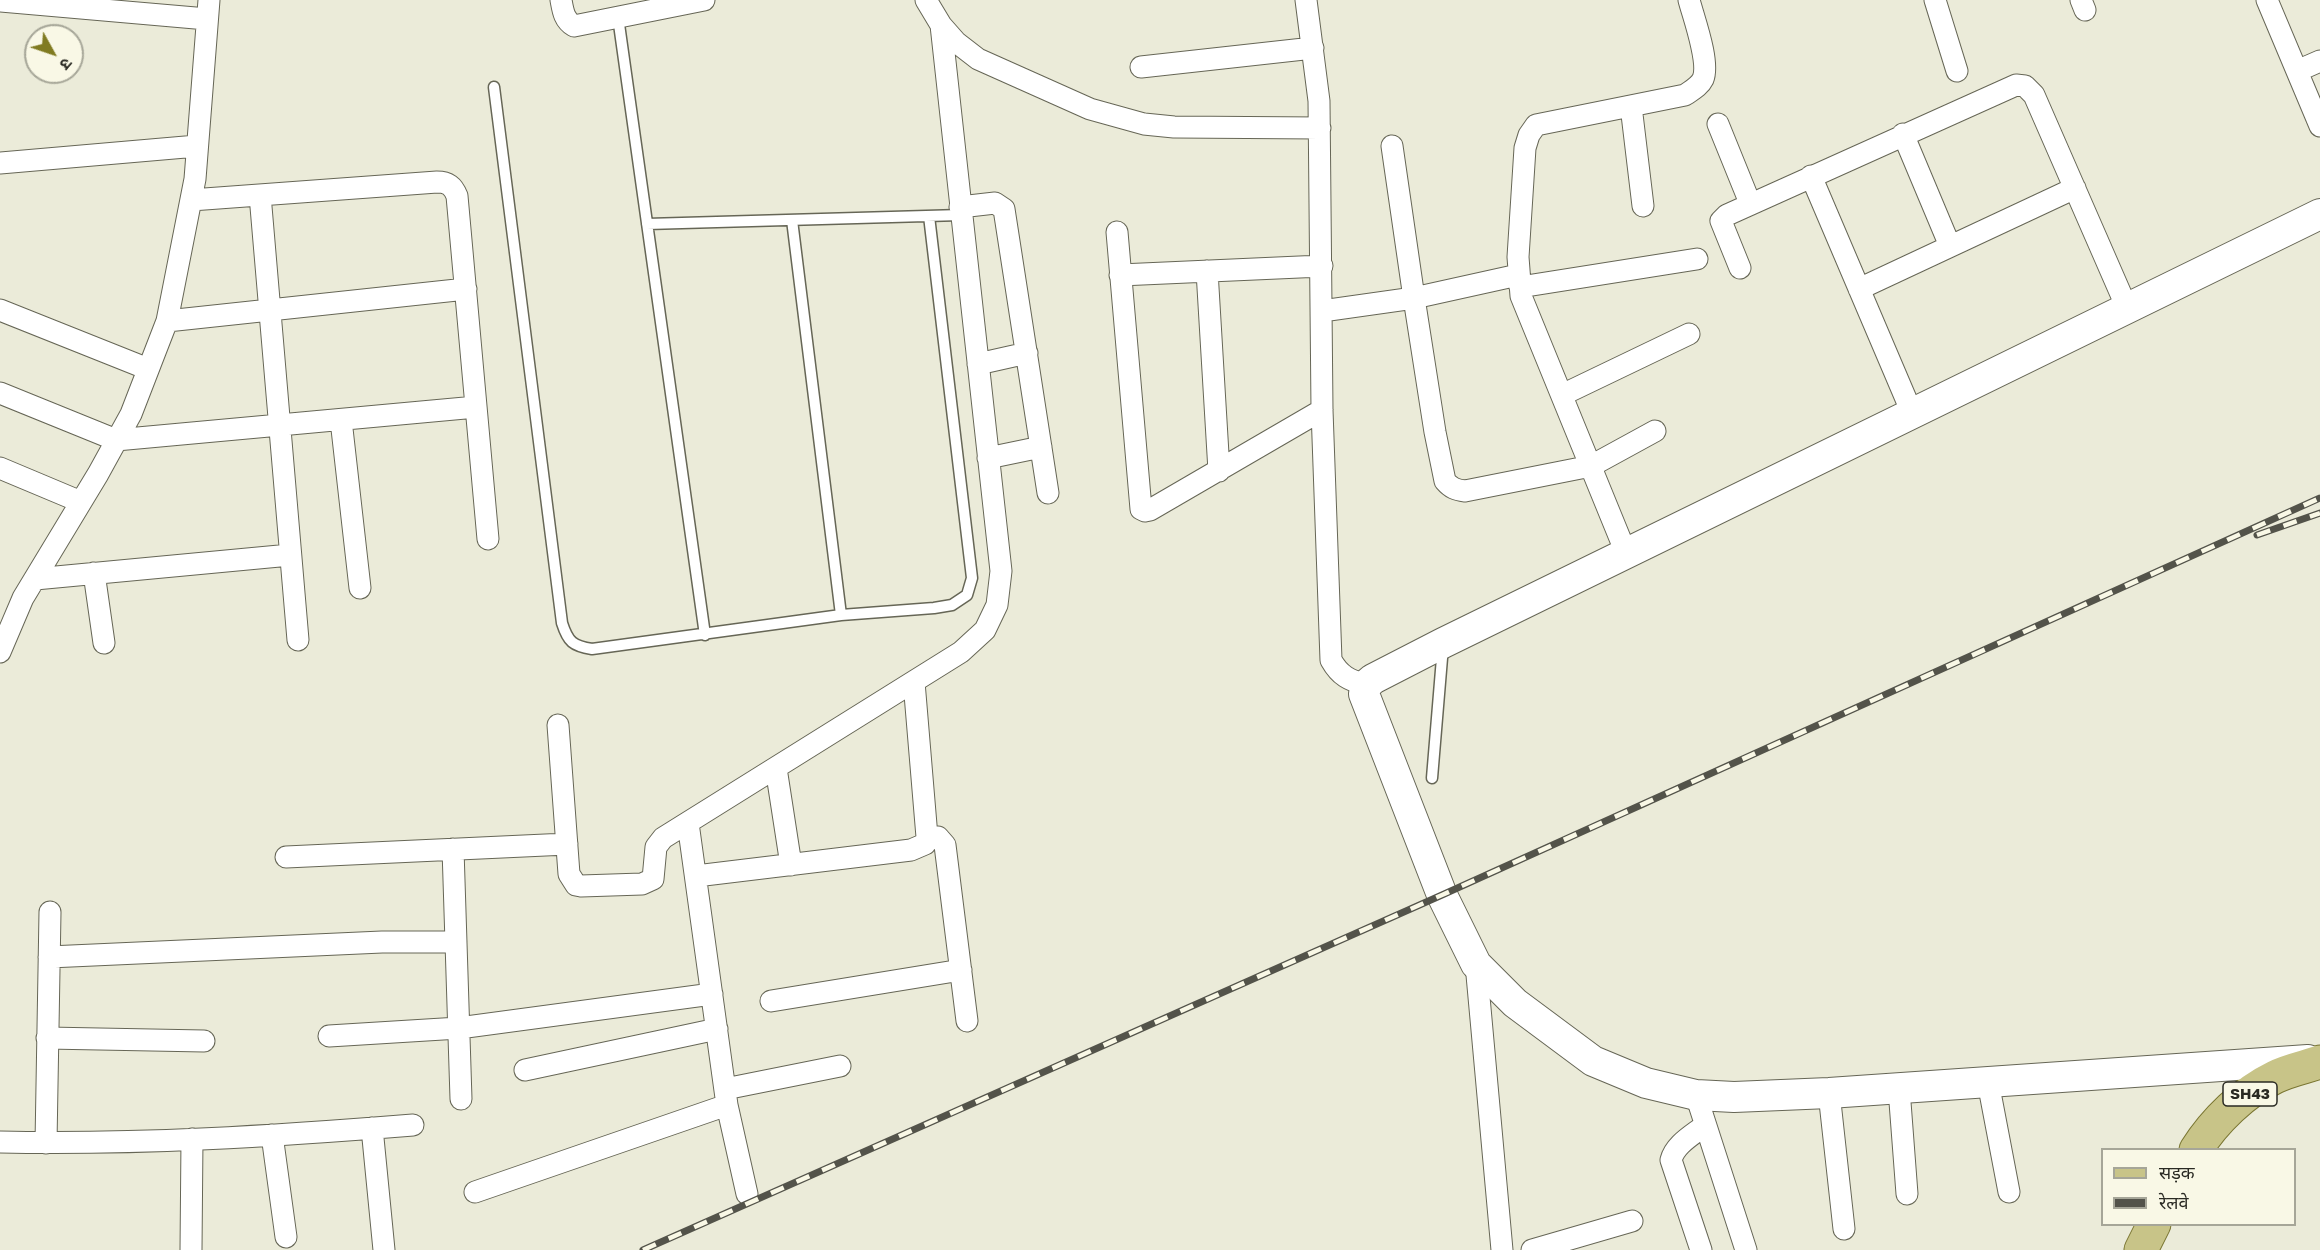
<!DOCTYPE html>
<html>
<head>
<meta charset="utf-8">
<style>
  body { margin:0 }
  #map { position:relative; width:2320px; height:1250px; overflow:hidden; background:#ebebd9; font-family:"Golos Text","Noto Sans Devanagari",sans-serif }
  canvas { display:block }
  .legend { position:absolute; left:2101px; top:1148px; width:195px; height:78px; box-sizing:border-box; background:#f9f8e6; border:2px solid #a6a698; margin:0; padding:8px 10px; list-style:none; font-size:18px; color:#2a2a23 }
  .legend li { display:flex; align-items:center; gap:12px; height:30px }
  .legend b { width:30px; border:2px solid #a6a698 }
  .north { position:absolute; left:24px; top:24px; width:60px; height:60px; box-sizing:border-box; background:#f9f8e6; border:2px solid #a6a698; border-radius:50%; rotate:130deg; font-size:16px; font-weight:700; line-height:24px; text-align:center; color:#2a2a23 }
  .north::after { content:''; display:block; margin:auto; width:21px; height:27px; background:#807b21; clip-path:polygon(50% 0,100% 100%,50% 72%,0 100%) }
</style>
</head>
<body>
<div id="map">
<canvas width="2320" height="1250"></canvas>
<ul class="legend">
<li><b style="height:8px;background:#c8c488"></b>सड़क</li>
<li><b style="height:8px;background:#53534a"></b>रेलवे</li>
</ul>
<div class="north">उ</div>
</div>
<script>
const ctx = document.querySelector('canvas').getContext('2d');
ctx.lineJoin = 'round';
function stroke(path, color, width, dash) { ctx.strokeStyle = color; ctx.lineWidth = width; ctx.lineCap = dash ? 'butt' : 'round'; ctx.setLineDash(dash || []); ctx.stroke(path); }
function label(font, color, halo, rows, align = 'center') {
  ctx.font = font + ' "Golos Text",sans-serif'; ctx.lineWidth = 5; ctx.setLineDash([]); ctx.textBaseline = 'middle'; ctx.strokeStyle = halo; ctx.fillStyle = color; for (const [text, x, y, turn = 0] of rows) {
    ctx.save(); ctx.translate(x, y); ctx.rotate((+turn || 0) * Math.PI / 180); ctx.textAlign = isNaN(turn) ? turn : align; if (halo) ctx.strokeText(text, 0, 0); ctx.fillText(text, 0, 0); ctx.restore();
  }
}
const service = new Path2D(`
  M618 17 705 635
  M494 87 562 623C568 642 573 646 592 649L841 615 934 608 952 605 967 595 972 578 929 216
  M792 220 841 615
  M647 224 961 215
  M1432 778 1443 646`);
const minor = new Path2D(`
  M561 0C563 11 564 20 574 26L704 0
  M926 0 941 25 956 42 978 59 1090 109 1144 124 1174 127 1320 128
  M1306 0 1319 101 1322 410 1331 660C1340 676 1349 680 1366 685
  M1935 0 1957 71
  M2081 0 2085 10
  M2267 0 2320 126
  M0 1 207 19
  M1141 67 1313 48
  M2297 71 2320 61
  M1631 106 1643 206
  M1718 124 1750 203
  M1903 134 1950 246
  M1392 146 1414 298 1435 432 1445 481C1451 488 1456 490 1465 491L1591 466 1655 431
  M0 163 197 146
  M1811 176 1912 413
  M260 195 298 640
  M191 200 437 182C448 182 453 186 457 196L488 539
  M960 207 995 203 1004 209 1048 493
  M1117 232 1141 509 1145 511 1150 510 1322 410
  M1740 268 1721 221 1727 215 2016 85 2025 86 2034 95 2127 308
  M1207 271 1219 471
  M1120 275 1322 266
  M1520 287 1697 259
  M1859 289 2075 188
  M0 310 148 369
  M1322 311 1414 298 1518 275
  M167 321 466 289
  M978 364 1027 353
  M0 393 116 440 476 407
  M1562 395 1689 334
  M341 420 360 588
  M988 458 1041 447
  M0 468 81 502
  M1626 553 1521 296 1518 257 1525 148 1529 135 1536 125 1685 95C1692 90 1699 87 1703 79 1710 62 1694 19 1689 0
  M94 573 104 643
  M35 579 290 555
  M0 652 23 598 98 474 131 414 167 321 195 179 209 0
  M558 725 569 874 576 885 581 886 642 884 653 879 656 847 663 838 961 652 985 630 997 605 1001 571 941 25
  M776 768 791 865
  M688 823 727 1105 747 1194
  M927 837H938L945 845 967 1021
  M453 849 461 1099
  M286 857 567 844
  M696 876 911 850 925 844 927 837 914 682
  M49 957 382 942H456
  M1476 964 1502 1250
  M771 1001 961 970
  M329 1036 459 1028 712 994
  M47 1038 204 1041
  M525 1070 717 1029
  M1988 1082 2009 1192
  M725 1089 840 1066
  M1899 1089 1907 1194
  M1829 1093 1844 1229
  M1696 1095 1746 1250
  M372 1128 384 1250
  M272 1135 286 1237
  M0 1142C138 1145 276 1136 413 1125
  M46 1143 50 912
  M475 1192 727 1105
  M191 1250 192 1139
  M1532 1250 1632 1221
  M1701 1250 1671 1160C1675 1144 1693 1135 1705 1125`);
const secondary = new Path2D(`
  M2308 1060 1829 1093 1734 1097 1696 1095 1646 1083 1593 1061 1515 1003 1476 964 1442 895 1364 694 1366 685 1373 679 1443 643 2320 214`);
const primary = new Path2D(`
  M2196 1150C2214 1121 2244 1092 2275 1077 2289 1070 2305 1067 2320 1062
  M2141 1250 2154 1224`);
stroke(service, '#666656', 13);
stroke(minor, '#666656', 23);
stroke(secondary, '#666656', 32);
stroke(primary, '#797531', 35);
stroke(service, '#fff', 10);
stroke(minor, '#fff', 21);
stroke(secondary, '#fff', 30);
stroke(primary, '#c8c488', 33);
const rail = new Path2D(`
  M2257 535 2320 513
  M643 1250 1442 895 2320 498`);
stroke(rail, '#53534a', 7);
stroke(rail, '#f9f8e6', 4.5, [14]);
for (const [x, y, w] of [
  [2250,1094,54]
]) { const box = new Path2D(); box.roundRect(x - w / 2, y - 12, w, 24, 4.5); ctx.fillStyle = '#f9f8e6'; ctx.fill(box); stroke(box, '#2a2a23', 1.5); }
label('bold 15px', '#2a2a23', null, [
  ["SH43",2250,1094]
]);
</script>
</body>
</html>
